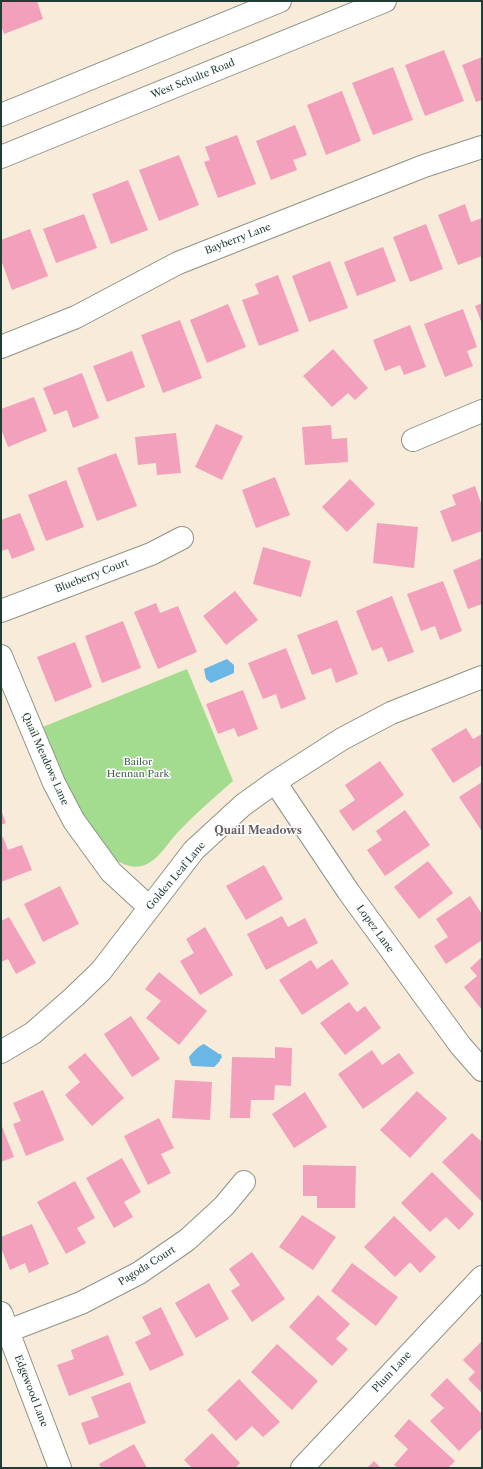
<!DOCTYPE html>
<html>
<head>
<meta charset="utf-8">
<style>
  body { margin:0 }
  #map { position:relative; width:483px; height:1469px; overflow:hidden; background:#f8ebd9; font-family:"Libre Caslon Text",serif }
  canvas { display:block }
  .frame { position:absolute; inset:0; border:2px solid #1f3d34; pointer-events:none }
</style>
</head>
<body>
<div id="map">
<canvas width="483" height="1469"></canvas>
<div class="frame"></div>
</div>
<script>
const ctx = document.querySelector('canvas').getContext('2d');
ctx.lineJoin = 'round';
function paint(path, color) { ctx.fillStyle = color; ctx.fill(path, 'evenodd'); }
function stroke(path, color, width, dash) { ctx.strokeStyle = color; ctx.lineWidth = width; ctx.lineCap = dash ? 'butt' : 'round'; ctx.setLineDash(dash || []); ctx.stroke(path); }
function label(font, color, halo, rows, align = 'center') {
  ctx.font = font + ' "Libre Caslon Text",serif'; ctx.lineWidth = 3; ctx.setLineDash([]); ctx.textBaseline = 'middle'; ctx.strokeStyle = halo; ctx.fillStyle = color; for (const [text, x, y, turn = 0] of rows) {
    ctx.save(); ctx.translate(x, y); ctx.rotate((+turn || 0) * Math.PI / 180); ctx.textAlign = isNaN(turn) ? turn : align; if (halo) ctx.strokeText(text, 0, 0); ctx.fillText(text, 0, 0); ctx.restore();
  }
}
paint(new Path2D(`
  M187 669 233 781C215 797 196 813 179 831 169 841 160 858 147 864 135 870 123 865 113 858L74 805 40 728Z`), '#a3dc8e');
paint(new Path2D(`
  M227 659 234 665V673L211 683 206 679 204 669Z
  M204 1044 219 1054H221L222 1058 220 1059V1061L214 1067 192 1066 190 1062 189 1057C193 1052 198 1046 204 1044Z`), '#6ab6e4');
paint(new Path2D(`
  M1 1H37L43 19 4 34 1 25Z
  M444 50 464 101 425 116 405 65Z
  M482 57V100L476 102 462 65Z
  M393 67 413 120 373 135 352 83Z
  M342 91 361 141 326 155 307 105Z
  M295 125 307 155 293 160 297 170 271 180 256 141Z
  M237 135 256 184 218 198 204 162 210 160 205 147Z
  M179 155 199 205 159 221 139 170Z
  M128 180 148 230 111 244 92 194Z
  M465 204 471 222 482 218V256L458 265 438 215Z
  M84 214 97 248 56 263 43 229Z
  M426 224 443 269 410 282 393 237Z
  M30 229 48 276 12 290 1 260V240Z
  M383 247 396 281 357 296 344 262Z
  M330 261 348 308 309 322 292 276Z
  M278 275 299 331 259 346 242 300 259 294 255 284Z
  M482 303V324L475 306Z
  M228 304 246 347 207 363 190 320Z
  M463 309 477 347 467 351 473 366 445 377 424 324Z
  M180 320 202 378 163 393 141 335Z
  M410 325 426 367 404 375 400 365 385 371 373 340Z
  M333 349 368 388 355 400 348 393 332 407 303 376Z
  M132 351 145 387 107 402 93 366Z
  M82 373 99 418 73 428 67 410 54 415 43 388Z
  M34 397 47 431 8 447 1 429V409Z
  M216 424 243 436 222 480 195 467Z
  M331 425 332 439 347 438 348 462 305 465 302 427Z
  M176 433 181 473 157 475 156 463 138 465 135 437Z
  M116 453 137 506 97 521 77 468Z
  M275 477 290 515 256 528 242 490Z
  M350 479 375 504 347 532 322 507Z
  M66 480 84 527 46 541 28 495Z
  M475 486 482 506V531L452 542 440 511 456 505 452 495Z
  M20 513 35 550 12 559 8 549 1 551V520Z
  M377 523 418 527 414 568 373 563Z
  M263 547 311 561 301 597 253 584Z
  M482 558V604L468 609 453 570Z
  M443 581 462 631 440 640 435 626 421 631 407 594Z
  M235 591 258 620 226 645 203 616Z
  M392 596 414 652 388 662 382 647 372 651 356 611Z
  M156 603 160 613 178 606 197 652 158 669 134 612Z
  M337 620 358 674 336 683 331 668 312 675 297 635Z
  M123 621 141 668 102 683 85 636Z
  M75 642 92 687 55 702 37 657Z
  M286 648 306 699 281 709 276 694 263 699 248 663Z
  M243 690 258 729 238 737 234 728 218 734 206 704Z
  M466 728 473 739 482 734V765L453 783 431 749Z
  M380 761 404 795 353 831 339 811 355 800 345 785Z
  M482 782V829L481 830 459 797Z
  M1 810 6 823 1 825Z
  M405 810 430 845 385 876 367 850 382 840 376 831Z
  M3 837 8 850 22 845 32 870 1 882V838Z
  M428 861 453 893 419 919 394 887Z
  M264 865 283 899 246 920 226 886Z
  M60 886 79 924 43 942 24 904Z
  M470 896 482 914V940L446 964 434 946 448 937 436 919Z
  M282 916 288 927 305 918 318 943 266 970 247 934Z
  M9 917 36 963 16 974 8 959 1 962V921Z
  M205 927 233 975 200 995 180 961 194 953 186 939Z
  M482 957V1010L464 987 477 976 470 968Z
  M332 959 349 984 302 1015 279 980 311 960 317 969Z
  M159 972 207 1011 179 1045 146 1018 161 1001 145 989Z
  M349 1002 357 1012 365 1006 381 1028 345 1055 320 1023Z
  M131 1016 160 1059 132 1077 104 1034Z
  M275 1047 292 1048 291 1086 275 1085 274 1100H251L250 1118H230L232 1057 275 1058Z
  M372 1050 382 1065 399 1053 414 1073 363 1109 338 1074Z
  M85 1053 124 1098 92 1126 65 1095 80 1082 68 1067Z
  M175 1080 212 1082 210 1120 172 1118Z
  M43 1090 64 1140 26 1156 13 1124 21 1121 13 1103Z
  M417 1091 447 1118 410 1158 380 1130Z
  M305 1092 327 1127 294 1148 272 1114Z
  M159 1118 174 1148 161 1154 171 1173 148 1185 124 1136Z
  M1 1124 14 1157 1 1162Z
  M472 1133 482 1142V1202L442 1162Z
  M122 1158 141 1192 124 1202 133 1217 114 1228 86 1178Z
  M303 1165 356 1166 355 1208H317V1196H303Z
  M432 1172 474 1214 459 1230 446 1217 430 1232 401 1203Z
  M75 1181 95 1218 77 1228 86 1243 66 1254 37 1202Z
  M302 1215 336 1237 313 1270 279 1247Z
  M394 1216 436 1257 420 1273 410 1262 395 1277 364 1247Z
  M32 1224 49 1264 29 1273 25 1263 10 1270 1 1248V1237Z
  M252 1252 285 1299 252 1322 231 1291 240 1285 229 1269Z
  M352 1263 398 1297 376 1326 331 1291Z
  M209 1283 229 1319 196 1338 175 1303Z
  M318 1295 350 1324 336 1339 348 1349 332 1366 289 1327Z
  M161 1307 184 1355 150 1371 135 1342 151 1334 142 1317Z
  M108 1335 124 1375 69 1396 57 1365 74 1359 71 1350Z
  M482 1341V1393L468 1379 475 1372 463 1360Z
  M277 1344 318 1381 292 1410 251 1372Z
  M447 1378 482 1414V1428L459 1451 430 1421 444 1408 430 1395Z
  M239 1379 280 1422 263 1437 252 1426 236 1441 207 1410Z
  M130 1382 146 1423 89 1445 81 1423 99 1417 91 1397Z
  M409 1419 455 1461 448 1468H398L394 1465 408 1449 394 1436Z
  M212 1433 240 1463 235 1468H192L184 1460Z
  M134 1444 147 1468H101L99 1464Z
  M374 1461 381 1468H367Z`), '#f3a0bd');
const minor = new Path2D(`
  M1 347 76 317 178 263 424 166 482 147
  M413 440 482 411
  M1 611 151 554 182 538
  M1 656 54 783 74 821 111 872 149 907
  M275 782 348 891 460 1045 482 1070
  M1 1052 33 1033 74 997 101 971 194 850 243 805 275 782 342 739 391 713 482 677
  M1 1313 60 1468
  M8 1331 81 1303 139 1273 187 1240 224 1206 244 1182
  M302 1468 482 1277`);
const major = new Path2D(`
  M1 115 280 1
  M1 157 385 1`);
stroke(minor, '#8c9486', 24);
stroke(major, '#8c9486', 24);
stroke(minor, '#fff', 22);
stroke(major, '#fff', 22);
label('10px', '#1f3d34', '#fff', [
  ["West Schulte Road",193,79,-22],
  ["Bayberry Lane",238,239,-21],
  ["Blueberry Court",92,576,-21],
  ["Quail Meadows Lane",45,759,66],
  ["Golden Leaf Lane",176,876,-50],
  ["Lopez Lane",375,929,54],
  ["Pagoda Court",147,1266,-32],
  ["Plum Lane",392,1372,-47],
  ["Edgewood Lane",31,1391,69]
]);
label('10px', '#40654a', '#fff', [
  ["Bailor",138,762],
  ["Hennan Park",138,774]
]);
label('bold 11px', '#696064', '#fff', [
  ["Quail Meadows",258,831]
]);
</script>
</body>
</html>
